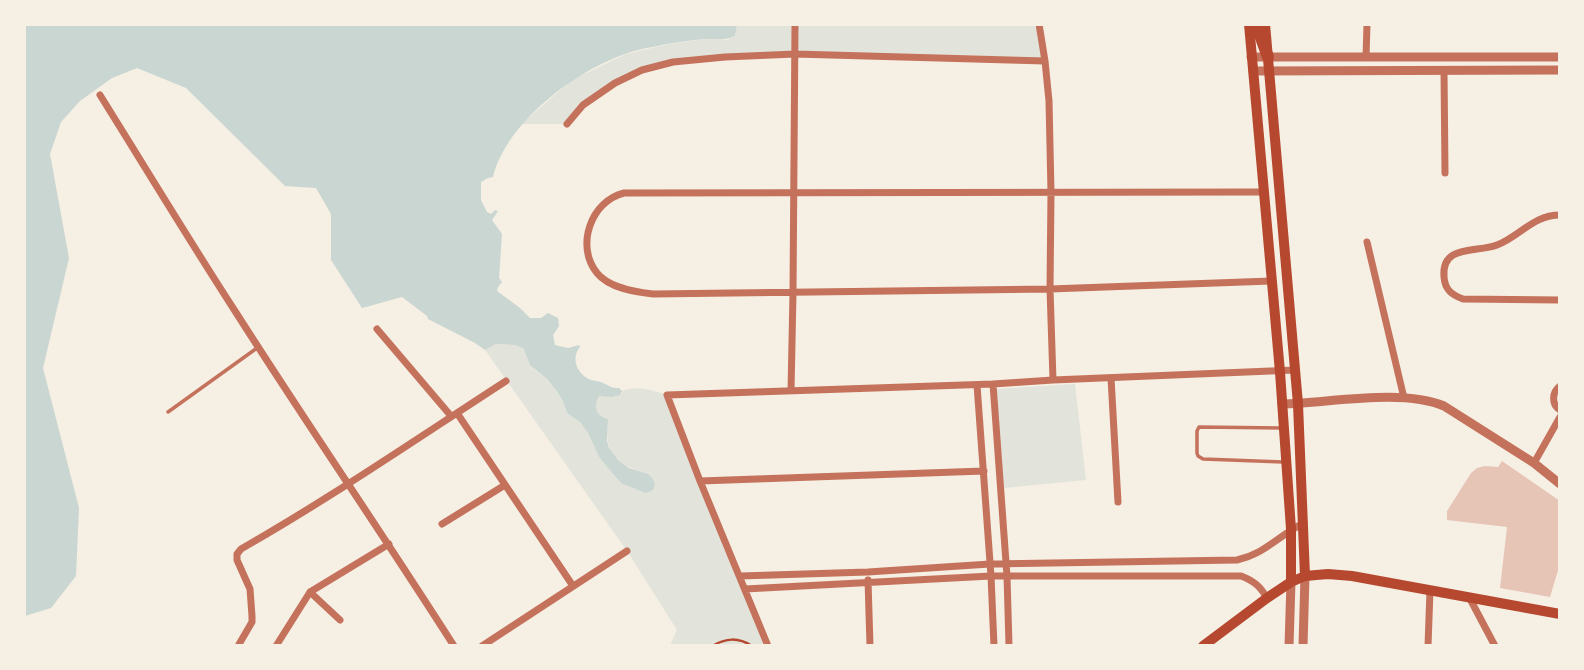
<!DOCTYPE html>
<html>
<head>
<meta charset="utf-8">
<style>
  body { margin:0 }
  #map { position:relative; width:1584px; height:670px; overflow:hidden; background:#f6efe4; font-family:Inter,sans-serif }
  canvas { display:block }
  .frame { position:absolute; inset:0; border:26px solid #f6efe4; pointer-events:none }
</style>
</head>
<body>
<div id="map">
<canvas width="1584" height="670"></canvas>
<div class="frame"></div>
</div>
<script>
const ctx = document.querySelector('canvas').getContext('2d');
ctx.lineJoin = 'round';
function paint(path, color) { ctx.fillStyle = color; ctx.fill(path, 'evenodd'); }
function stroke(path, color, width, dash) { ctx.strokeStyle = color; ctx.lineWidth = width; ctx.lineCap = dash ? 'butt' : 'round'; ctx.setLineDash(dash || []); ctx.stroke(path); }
paint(new Path2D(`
  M737 25H1039L1045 61 795 54 656 66 602 91 567 124H521L572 80 626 54 669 44 704 39 727 40 735 36Z
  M497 344 515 345 524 349 534 369 547 379 556 390 563 401 567 413 580 422 588 433 599 457 621 483 648 474C632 469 612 462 608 443 607 436 608 427 608 419 596 416 593 407 599 396H608L622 393V391C638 385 651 390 667 395L768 645H670L677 630 627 551 485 350Z
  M1075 384 1086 480 1004 488 995 389Z`), '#e2e4dc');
paint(new Path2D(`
  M25 24 737 25 735 36C724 41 716 39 704 39 692 40 679 42 667 44 653 47 638 49 625 54 574 72 507 122 493 177L488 178 481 182V200L487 212 491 214 495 210 498 211 492 220 502 234 499 278 502 282 498 287 497 291 520 308 530 318H541L548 313 558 318 559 326 553 335 555 345 568 348 579 345 580 347C570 359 578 375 591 380 595 381 599 381 603 383 610 386 611 388 619 388L622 391 620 395 612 397 599 396C593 407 596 416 608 419L607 441 609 448 618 460 629 468 648 474 652 478 655 484 653 490 646 493 621 483 609 469 599 457 588 433 580 422 567 413 563 401 556 390 547 379 530 365 524 349 515 345 496 344 485 350 475 343 428 319 427 316 402 297 362 308 331 260V214L316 188 285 186 186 88 137 68 112 78 80 101 61 122 50 154 69 258 43 368 79 508 76 576 51 608 25 616Z`), '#c9d6d2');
paint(new Path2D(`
  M1502 461 1560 501V564L1550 597 1500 588 1507 527 1447 520V511L1471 473 1477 468 1485 466 1498 467Z`), '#e6c5b7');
stroke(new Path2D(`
  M712 646C726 638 738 637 752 646`), '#b5482f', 2.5);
stroke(new Path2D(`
  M168 412 257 348
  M1282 428 1199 427 1197 431V453L1198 456 1203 459 1283 462`), '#c5725c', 3.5);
stroke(new Path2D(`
  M1039 24 1045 61 1049 101 1051 192 1050 289 1053 380
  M1366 57 1367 24
  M1444 70 1445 173
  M100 95C145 167 189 240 235 311 307 424 382 533 454 646
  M567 124 583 105 615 83 642 70 673 62 725 57 795 54 1045 61
  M1264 192 624 193C591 201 575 246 597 273 609 288 635 292 653 294L1050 289 1271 281
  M1560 215C1533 215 1520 236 1497 245 1477 253 1441 244 1444 277 1445 290 1452 295 1463 299L1560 300
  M1367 242 1404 398
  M377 329 451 416
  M1111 378 1118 502
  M993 384 1007 576 1009 646
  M977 385 991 576 994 646
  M1560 386C1552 392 1551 404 1560 410
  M791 391 793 293 795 24
  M457 413 573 586
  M1534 463 1560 417
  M700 481 984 471
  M442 524 505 485
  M740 576 868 572 990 564 1237 560C1265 554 1279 535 1304 523
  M868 580 870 646
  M745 589 991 576H1241C1254 581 1260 586 1267 598
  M310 592 340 620
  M1469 597 1495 646
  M238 646 252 622V616L250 589 237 560V554L241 549C332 497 418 438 506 381
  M276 646 310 592 389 544
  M482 646 627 551
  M768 646 700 481 667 395 993 384 1053 380 1295 370
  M1428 646 1430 590`), '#c5725c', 7);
stroke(new Path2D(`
  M1251 57H1560
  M1253 71 1560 70
  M1282 404C1329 403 1402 388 1444 406L1534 463 1560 484
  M1289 646 1291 582
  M1303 646 1305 576`), '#c5725c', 9);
stroke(new Path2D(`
  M1249 24 1280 372 1291 529V582
  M1265 24 1298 404 1305 576
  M1203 646 1267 598 1291 582 1305 576 1328 574 1352 576 1560 614`), '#b5482f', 10);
stroke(new Path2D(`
  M1256 24 1268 57`), '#b5482f', 12);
</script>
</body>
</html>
